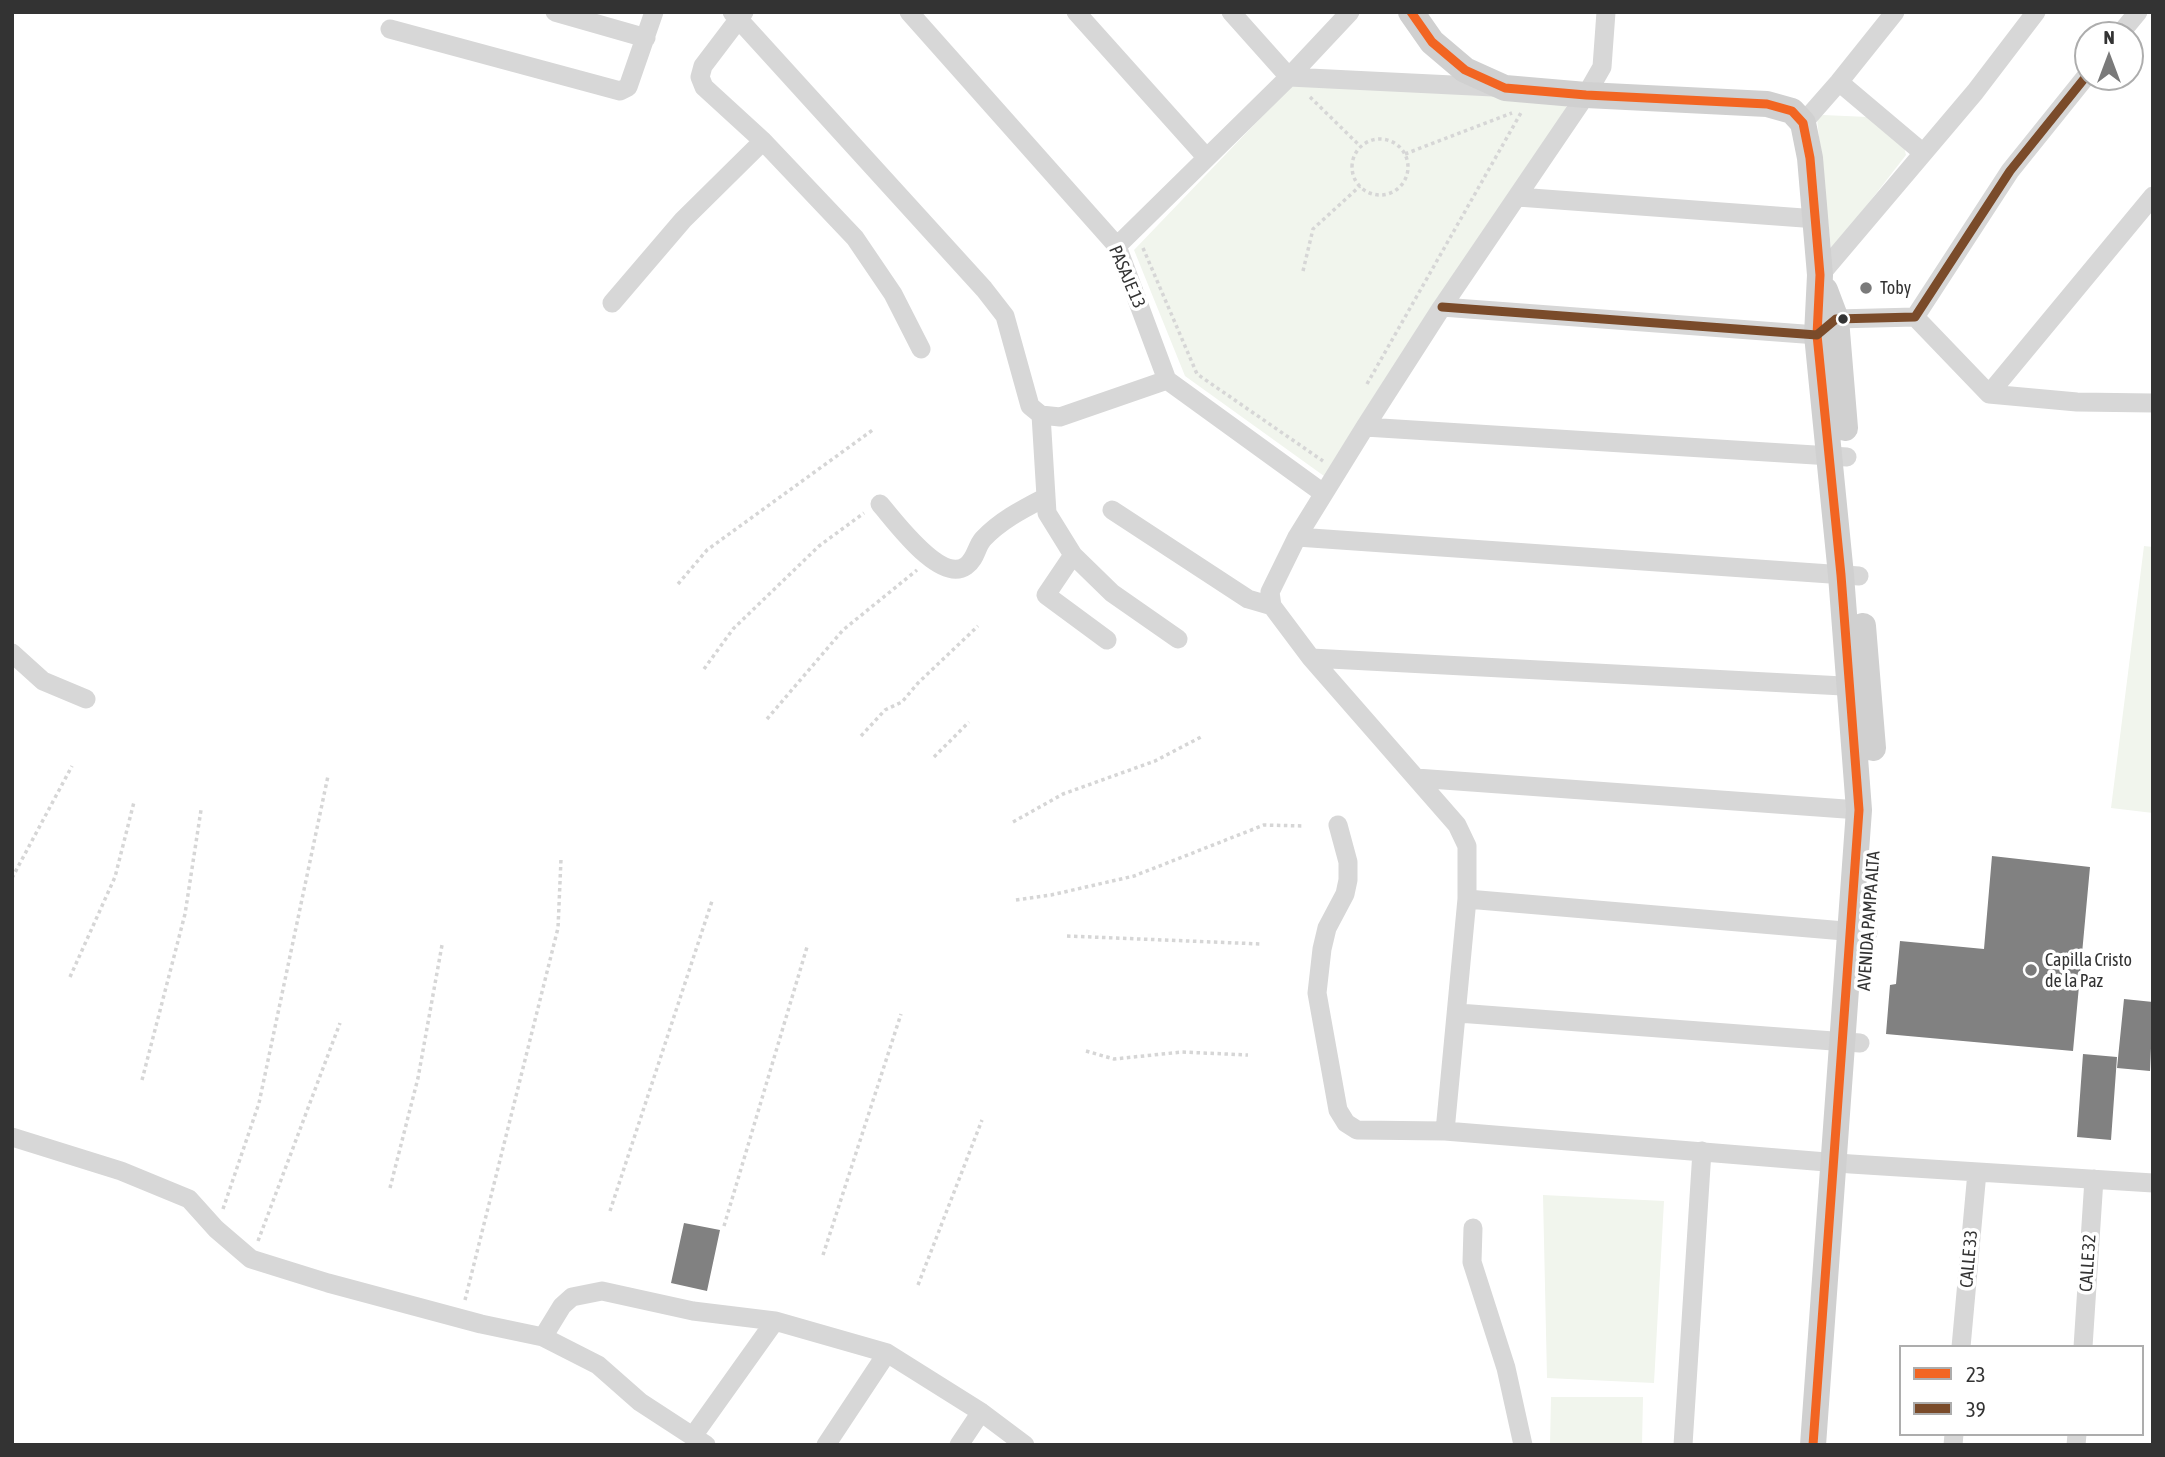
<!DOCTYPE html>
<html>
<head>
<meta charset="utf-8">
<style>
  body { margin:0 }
  #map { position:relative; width:2165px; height:1457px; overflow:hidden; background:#fff; font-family:"Asap Condensed",sans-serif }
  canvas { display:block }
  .frame { position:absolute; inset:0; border:14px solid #333; pointer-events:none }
  .legend { position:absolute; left:1899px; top:1345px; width:245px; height:91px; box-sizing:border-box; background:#fff; border:2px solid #adadad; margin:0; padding:9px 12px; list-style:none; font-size:21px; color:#333 }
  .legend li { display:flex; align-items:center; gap:14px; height:35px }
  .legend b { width:35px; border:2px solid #adadad }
  .north { position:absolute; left:2074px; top:21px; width:70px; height:70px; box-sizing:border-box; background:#fff; border:2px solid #adadad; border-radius:50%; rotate:0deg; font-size:19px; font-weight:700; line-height:28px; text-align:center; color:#333 }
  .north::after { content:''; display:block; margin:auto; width:24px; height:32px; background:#7a7a7a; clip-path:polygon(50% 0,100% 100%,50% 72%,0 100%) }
</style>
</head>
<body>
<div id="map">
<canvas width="2165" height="1457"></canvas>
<div class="frame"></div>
<ul class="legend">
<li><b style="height:9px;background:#f26522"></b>23</li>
<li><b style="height:9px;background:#7a4b2a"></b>39</li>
</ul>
<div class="north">N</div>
</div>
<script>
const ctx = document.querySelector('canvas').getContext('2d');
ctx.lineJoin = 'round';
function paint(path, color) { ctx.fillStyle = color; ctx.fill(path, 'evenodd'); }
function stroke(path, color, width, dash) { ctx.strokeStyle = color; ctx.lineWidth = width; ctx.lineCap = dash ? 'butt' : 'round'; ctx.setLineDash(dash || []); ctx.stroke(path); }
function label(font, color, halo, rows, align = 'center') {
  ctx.font = font + ' "Asap Condensed",sans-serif'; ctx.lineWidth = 7; ctx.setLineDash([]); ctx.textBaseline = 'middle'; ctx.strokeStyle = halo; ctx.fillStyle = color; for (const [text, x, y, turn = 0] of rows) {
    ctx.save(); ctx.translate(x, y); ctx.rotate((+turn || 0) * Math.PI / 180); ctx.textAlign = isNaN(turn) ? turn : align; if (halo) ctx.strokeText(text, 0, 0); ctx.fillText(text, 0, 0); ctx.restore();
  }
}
paint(new Path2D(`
  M1296 81 1561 100 1568 109 1324 476 1185 376 1134 250Z
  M1823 115 1868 117 1904 147 1906 155 1836 245 1831 248 1817 119Z
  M2144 546 2153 547V813L2111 808Z
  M1543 1195 1664 1201 1654 1383 1547 1378Z
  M1551 1397H1643L1642 1445H1550Z`), '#f1f5ed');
paint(new Path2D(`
  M1992 856 2090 867 2073 1051 1886 1034 1890 985 1896 984 1900 941 1984 949Z
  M2124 999 2153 1002 2150 1071 2117 1068Z
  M2083 1054 2117 1057 2111 1140 2077 1137Z
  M684 1223 720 1230 707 1291 671 1283Z`), '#818181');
stroke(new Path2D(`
  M1310 97 1361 147
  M1352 167a28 28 0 1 1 56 0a28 28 0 1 1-56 0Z
  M1405 154 1512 113
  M1143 248 1197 374 1323 461
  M1303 271 1313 229 1360 186
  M1367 384 1522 111
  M678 584 707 550 874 429
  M704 669 733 629 819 546 864 513
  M767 719 843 630 917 570
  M861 736 885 710 902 702 918 683 978 626
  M934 757 969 722
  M1013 822 1063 794 1155 761 1201 737
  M12 878 72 766
  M1016 900 1051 895 1134 876 1264 825 1303 826
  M1067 936 1261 944
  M70 977 115 877 134 802
  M1086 1051 1114 1059 1182 1052 1248 1055
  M142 1080 185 914 201 810
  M390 1188 418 1078 442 945
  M223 1209 259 1103 328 776
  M610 1211 712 901
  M724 1226 807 947
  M258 1241 340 1023
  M823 1255 901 1014
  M918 1285 982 1120
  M465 1300 558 928 561 859`), '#d6d6d6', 3.5, [3.5, 3.5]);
stroke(new Path2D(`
  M555 12 646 38
  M732 12 984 289 1005 316 1030 406 1041 415 1060 417 1167 380
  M744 12 703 66 700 77 704 87 763 141 855 238 893 294 921 349
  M909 12 1117 246 1167 380 1323 493
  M1076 12 1206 157
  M1231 12 1289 77 1493 87
  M390 29 620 91 628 87 654 12
  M2119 35 2138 12
  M1839 82 1922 152
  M1803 123 1839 82 1895 12
  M1518 197 1817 219
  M1117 246 1289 77 1350 12
  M1820 275 1975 92 2036 12
  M612 303 683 220 763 141
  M1442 307 1817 335 1836 319 1915 317 2010 171 2088 74
  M1915 317 1989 394 2077 402 2153 403
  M1989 394 2153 196
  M1041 415 1047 513 1073 555 1112 593 1178 639
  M1365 427 1847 457
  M880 504C895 521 940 584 966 566 976 559 976 547 983 539 1001 520 1023 509 1046 497
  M1112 510 1248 599 1272 606
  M1297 537 1859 576
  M1073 555 1046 595 1107 640
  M12 653 43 681 86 699
  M1311 658 1862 687
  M1416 778 1859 810
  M1338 825 1348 862V880L1345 894 1327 928 1322 949 1317 993 1338 1110 1346 1123 1357 1130 1445 1131 1851 1164 2153 1183
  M1467 899 1868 933
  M1458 1013 1860 1043
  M1445 1131 1467 899V846L1457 825 1311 658 1272 606 1270 592 1297 537 1365 427 1442 307 1586 95 1602 67 1606 12
  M12 1137 121 1171 189 1199 216 1229 251 1259 328 1283 481 1324 543 1337 598 1365 640 1402 706 1445
  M1473 1228 1472 1262 1506 1368 1523 1445
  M543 1337 562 1306 572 1297 602 1291 693 1311 775 1321 887 1353 981 1412 1025 1445
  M1961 1347 1977 1172
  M2083 1347 2094 1179
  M693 1436 775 1321
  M826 1445 887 1353
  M959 1445 981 1412
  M1683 1445 1702 1151
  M1953 1445 1954 1434
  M2076 1445 2077 1434`), '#d7d7d7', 19);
stroke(new Path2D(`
  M1411 12 1432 42 1465 70 1505 88 1586 95 1767 104 1792 111 1803 123 1810 158 1820 275 1817 335 1841 575 1859 810 1813 1445
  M1825 290 1836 319 1845 428
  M1863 626 1873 748`), '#d0d0d0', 26);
stroke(new Path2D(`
  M1411 12 1432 42 1465 70 1505 88 1586 95 1767 104 1792 111 1803 123 1810 158 1820 275 1817 335 1841 575 1859 810 1813 1445`), '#f26522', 9);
stroke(new Path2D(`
  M1442 307 1817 335 1836 319 1915 317 2010 171 2088 74`), '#7a4b2a', 9);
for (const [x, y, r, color] of [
  [1866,288,7,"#7a7a7a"],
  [1843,319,6,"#333"],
  [2031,970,7,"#7a7a7a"]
]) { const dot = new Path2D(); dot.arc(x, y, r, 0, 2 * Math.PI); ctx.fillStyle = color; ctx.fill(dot); stroke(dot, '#fff', 2.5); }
label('18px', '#333', '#fff', [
  ["PASAJE 13",1127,277,67],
  ["AVENIDA PAMPA ALTA",1869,921,-86],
  ["CALLE 33",1969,1259,-85],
  ["CALLE 32",2088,1263,-86]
]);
label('18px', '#333', '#fff', [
  ["Toby",1880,288],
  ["Capilla Cristo",2045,960],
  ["de la Paz",2045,981]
], 'left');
</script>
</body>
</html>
